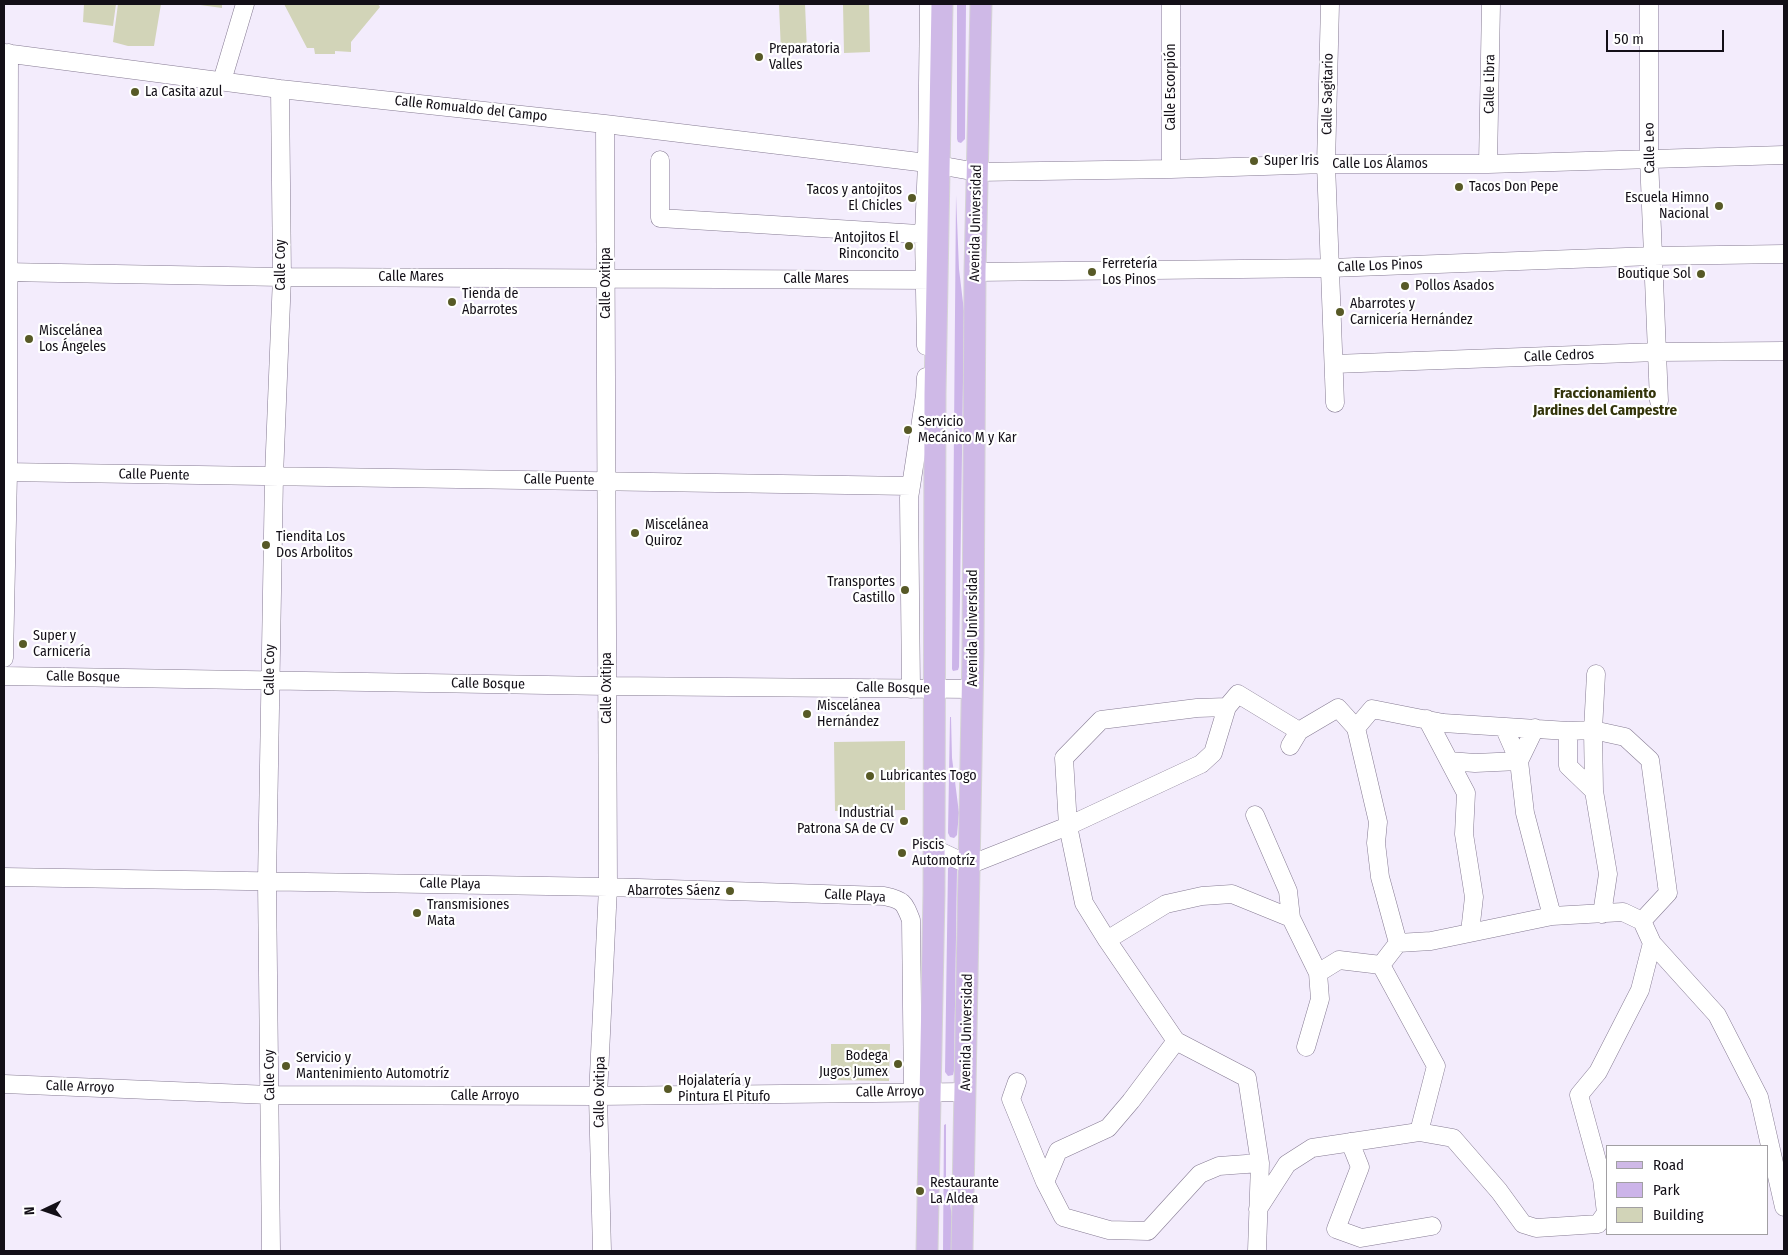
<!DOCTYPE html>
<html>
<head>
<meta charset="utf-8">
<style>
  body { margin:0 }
  #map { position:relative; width:1788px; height:1255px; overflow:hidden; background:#f3ecfc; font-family:"Fira Sans Condensed",sans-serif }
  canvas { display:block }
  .frame { position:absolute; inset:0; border:5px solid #130f17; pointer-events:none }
  .legend { position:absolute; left:1606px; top:1145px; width:162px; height:90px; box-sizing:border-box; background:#fff; border:1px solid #a19fa2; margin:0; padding:6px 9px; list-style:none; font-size:15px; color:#130f17 }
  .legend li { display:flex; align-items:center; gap:10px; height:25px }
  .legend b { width:25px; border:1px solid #a19fa2 }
  .north { position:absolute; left:20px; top:1185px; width:50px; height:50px; -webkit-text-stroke:4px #fff; paint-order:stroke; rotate:267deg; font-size:14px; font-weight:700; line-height:20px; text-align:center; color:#130f17 }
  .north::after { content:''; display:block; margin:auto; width:18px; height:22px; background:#130f17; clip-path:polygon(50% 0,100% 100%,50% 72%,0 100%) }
  .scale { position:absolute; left:1606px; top:30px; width:118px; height:22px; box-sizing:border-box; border:2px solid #130f17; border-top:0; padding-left:6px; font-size:15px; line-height:18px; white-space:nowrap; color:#130f17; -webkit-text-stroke:4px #fff; paint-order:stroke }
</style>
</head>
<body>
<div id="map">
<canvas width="1788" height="1255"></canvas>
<div class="frame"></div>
<ul class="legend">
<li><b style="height:6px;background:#cfb9e7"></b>Road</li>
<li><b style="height:14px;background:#ccb4e9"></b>Park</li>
<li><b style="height:14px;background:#d2d4b8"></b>Building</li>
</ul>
<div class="north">N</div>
<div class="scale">50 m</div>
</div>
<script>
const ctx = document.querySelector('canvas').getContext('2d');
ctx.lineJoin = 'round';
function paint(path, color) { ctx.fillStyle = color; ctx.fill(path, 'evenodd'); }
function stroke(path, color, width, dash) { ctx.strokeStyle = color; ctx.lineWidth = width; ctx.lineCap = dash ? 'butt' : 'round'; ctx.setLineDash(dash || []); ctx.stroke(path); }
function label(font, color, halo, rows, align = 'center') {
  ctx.font = font + ' "Fira Sans Condensed",sans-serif'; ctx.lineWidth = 4.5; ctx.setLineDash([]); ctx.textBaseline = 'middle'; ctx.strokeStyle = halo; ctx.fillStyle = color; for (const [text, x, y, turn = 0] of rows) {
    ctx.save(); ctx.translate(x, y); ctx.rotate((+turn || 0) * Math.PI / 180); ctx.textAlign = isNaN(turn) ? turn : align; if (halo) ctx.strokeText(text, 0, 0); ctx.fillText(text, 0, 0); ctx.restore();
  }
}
paint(new Path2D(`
  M957 4H966L965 139 961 143 958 142 957 139Z
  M956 195 959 269 964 311 959 667 958 670 953 671 952 669Z
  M950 717H951L952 758 959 813 957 835 954 838 950 837 948 833Z
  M952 866 957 870 954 1071 953 1075 948 1076 945 1072 948 868Z
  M946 1124V1176L952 1217V1251H943L944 1125Z`), '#ccb4e9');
paint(new Path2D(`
  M84 4H116L113 26 83 22Z
  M118 4H161L154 46H128L113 42Z
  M193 4H222V8Z
  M284 4H378L380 7 351 42V52L335 51V54H315L314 48H307Z
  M779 4H805L807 50 781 52Z
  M843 4H869L870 52 844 53Z
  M905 741V810L835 811 834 742Z
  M831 1044H890L889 1081 831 1080Z`), '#d2d4b8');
const minor = new Path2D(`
  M1330 4 1326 164 1335 403
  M1649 4V158L1659 401
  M4 53 280 89 605 124 927 163 977 172 1171 169 1326 164H1488L1784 155
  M222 81 245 4
  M660 160V218L935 235
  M1488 164 1491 4
  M1171 169V4
  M4 272 282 277 938 280
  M975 272 1330 268 1653 256 1784 254
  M926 346 924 234 927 163 929 4
  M1334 364 1657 352 1784 351
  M4 472 911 486 909 498 911 689
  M911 486 925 395 926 377
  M4 658 8 473 9 53
  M4 676 607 686 973 689
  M1427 719 1466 793 1464 834 1474 897 1470 932
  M1504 727 1519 761 1525 813 1552 916
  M1356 728 1378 822 1376 843 1380 877 1398 943
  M1568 731V766L1594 791 1608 874 1602 914
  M1290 746 1299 731 1338 708 1356 728 1372 709 1443 723 1568 731 1593 730 1625 737 1650 760 1668 893 1642 921
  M1449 761 1475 763 1519 761 1535 728
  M1594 791 1593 730 1596 674
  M1255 815 1288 891 1291 918 1318 973 1320 999 1306 1047
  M935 849 969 865 1068 826 1201 764 1213 753 1227 707
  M4 877 608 887 884 896C903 900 904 902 911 920L913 1092
  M1107 940 1166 904 1202 896 1232 894 1291 918
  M1652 943 1717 1015 1759 1097 1784 1207
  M1318 973 1339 960 1381 965
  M1176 1041 1131 1101 1108 1128 1058 1151 1045 1182 1063 1217 1109 1230 1148 1231 1200 1174 1219 1166 1260 1163
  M1017 1082 1011 1099 1045 1182
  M4 1084 270 1095 598 1096 966 1092
  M1350 1142 1360 1167 1336 1229 1361 1238 1432 1226
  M1258 1209 1287 1164 1312 1148 1419 1132 1436 1066 1381 965 1398 943 1431 941 1552 916 1623 912 1642 921 1652 943 1640 990 1598 1072 1579 1095 1602 1179 1606 1213 1598 1224 1536 1228 1523 1224 1499 1191 1453 1138 1419 1132
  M271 1251 267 881 274 476 282 277 280 89
  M602 1251 598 1096 608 887 605 124
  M1257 1251 1260 1163 1247 1078 1176 1041 1107 940 1084 903 1068 826 1064 758 1101 720 1197 708 1227 707 1238 694 1299 731`);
const major = new Path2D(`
  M927 1251 934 893 935 394 942 4
  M962 1251 973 652 975 272 981 4`);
stroke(minor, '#867b93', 19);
stroke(major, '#d5d4d5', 23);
stroke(minor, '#fff', 18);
stroke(major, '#cfb9e7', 21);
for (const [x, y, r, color] of [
  [759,57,5,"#575926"],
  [135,92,5,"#575926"],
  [1254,161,5,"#575926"],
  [1459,187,5,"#575926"],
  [912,198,5,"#575926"],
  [1719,206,5,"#575926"],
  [909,246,5,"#575926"],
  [1092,272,5,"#575926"],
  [1701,274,5,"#575926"],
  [1405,286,5,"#575926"],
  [452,302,5,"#575926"],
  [1340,312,5,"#575926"],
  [29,339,5,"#575926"],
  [908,430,5,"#575926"],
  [635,533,5,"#575926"],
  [266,545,5,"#575926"],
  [905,590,5,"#575926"],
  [23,644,5,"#575926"],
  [807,714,5,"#575926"],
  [870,776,5,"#575926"],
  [904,821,5,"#575926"],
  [902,853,5,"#575926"],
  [730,891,5,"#575926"],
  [417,913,5,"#575926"],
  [898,1064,5,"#575926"],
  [286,1066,5,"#575926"],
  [668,1089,5,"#575926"],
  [920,1191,5,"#575926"]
]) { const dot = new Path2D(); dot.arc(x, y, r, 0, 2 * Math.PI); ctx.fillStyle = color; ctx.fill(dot); stroke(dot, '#fff', 2); }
label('14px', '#130f17', '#fff', [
  ["Preparatoria",769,49],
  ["Valles",769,65],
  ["La Casita azul",145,92],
  ["Super Iris",1264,161],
  ["Tacos Don Pepe",1469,187],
  ["Tacos y antojitos",902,190,"right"],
  ["El Chicles",902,206,"right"],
  ["Escuela Himno",1709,198,"right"],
  ["Nacional",1709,214,"right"],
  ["Antojitos El",899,238,"right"],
  ["Rinconcito",899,254,"right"],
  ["Ferretería",1102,264],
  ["Los Pinos",1102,280],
  ["Boutique Sol",1691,274,"right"],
  ["Pollos Asados",1415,286],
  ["Tienda de",462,294],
  ["Abarrotes",462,310],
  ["Abarrotes y",1350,304],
  ["Carnicería Hernández",1350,320],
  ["Miscelánea",39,331],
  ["Los Ángeles",39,347],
  ["Servicio",918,422],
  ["Mecánico M y Kar",918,438],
  ["Miscelánea",645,525],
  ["Quiroz",645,541],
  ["Tiendita Los",276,537],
  ["Dos Arbolitos",276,553],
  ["Transportes",895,582,"right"],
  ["Castillo",895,598,"right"],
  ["Super y",33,636],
  ["Carnicería",33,652],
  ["Miscelánea",817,706],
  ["Hernández",817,722],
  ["Lubricantes Togo",880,776],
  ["Industrial",894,813,"right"],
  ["Patrona SA de CV",894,829,"right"],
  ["Piscis",912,845],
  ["Automotríz",912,861],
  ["Abarrotes Sáenz",720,891,"right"],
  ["Transmisiones",427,905],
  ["Mata",427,921],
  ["Bodega",888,1056,"right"],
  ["Jugos Jumex",888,1072,"right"],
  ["Servicio y",296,1058],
  ["Mantenimiento Automotríz",296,1074],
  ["Hojalatería y",678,1081],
  ["Pintura El Pitufo",678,1097],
  ["Restaurante",930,1183],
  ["La Aldea",930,1199]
], 'left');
label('14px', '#130f17', '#fff', [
  ["Calle Libra",1490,84,-89],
  ["Calle Escorpión",1171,87,-90],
  ["Calle Sagitario",1328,94,-89],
  ["Calle Romualdo del Campo",471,109,6],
  ["Calle Leo",1650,148,-91],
  ["Calle Los Álamos",1380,164],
  ["Avenida Universidad",976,223,-89],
  ["Calle Coy",281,265,-90],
  ["Calle Los Pinos",1380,266,-2],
  ["Calle Mares",411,277],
  ["Calle Mares",816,279],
  ["Calle Oxitipa",606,283,-90],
  ["Calle Cedros",1559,356,-2],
  ["Calle Puente",154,475,1],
  ["Calle Puente",559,480,1],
  ["Avenida Universidad",973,628,-90],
  ["Calle Coy",270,670,-89],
  ["Calle Bosque",83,677,1],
  ["Calle Bosque",488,684,1],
  ["Calle Oxitipa",607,688,-90],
  ["Calle Bosque",893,688,1],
  ["Calle Playa",450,884,1],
  ["Calle Playa",855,896,3],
  ["Avenida Universidad",967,1032,-89],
  ["Calle Coy",270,1075,-91],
  ["Calle Arroyo",80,1087,2],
  ["Calle Oxitipa",600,1092,-89],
  ["Calle Arroyo",890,1092,-1],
  ["Calle Arroyo",485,1096]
]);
label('bold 15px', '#33340a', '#fff', [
  ["Fraccionamiento",1605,394],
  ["Jardines del Campestre",1605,411]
]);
</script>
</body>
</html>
